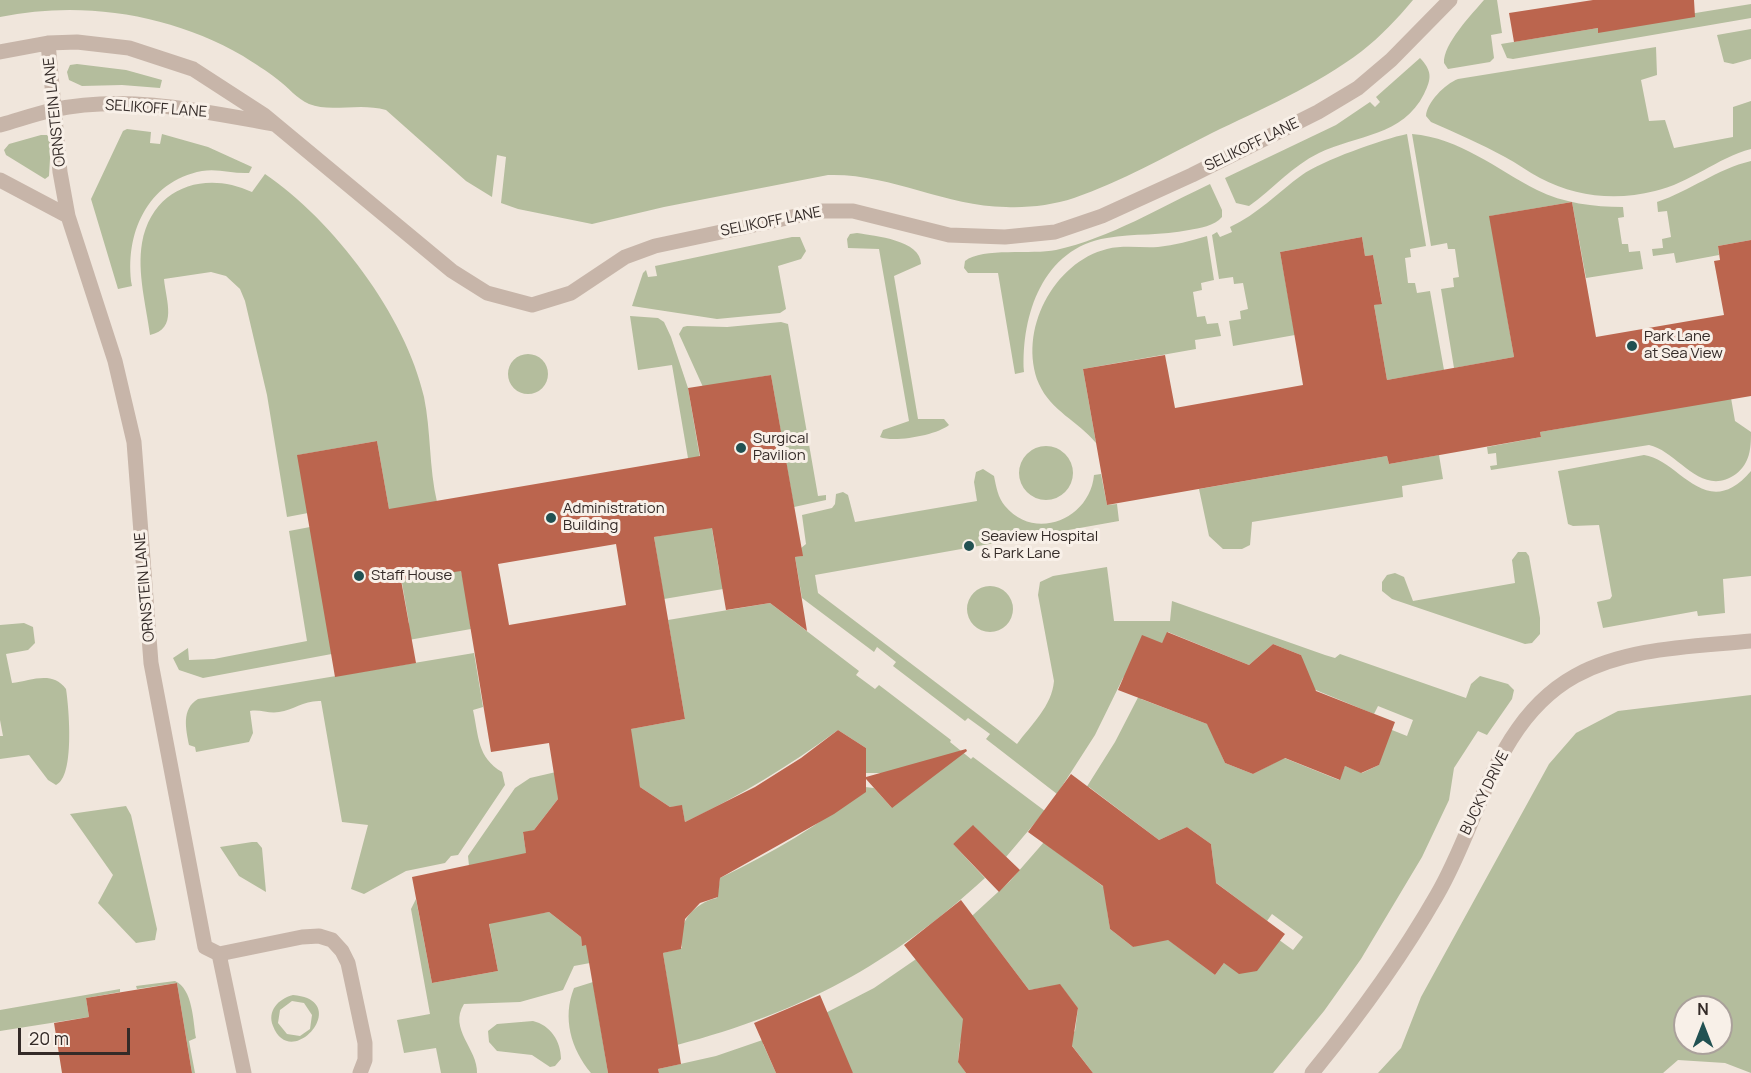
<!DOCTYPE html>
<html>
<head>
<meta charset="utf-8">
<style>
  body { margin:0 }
  #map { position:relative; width:1751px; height:1073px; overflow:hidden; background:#f0e6dc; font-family:Manrope,sans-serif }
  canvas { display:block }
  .north { position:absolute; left:1673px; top:995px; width:60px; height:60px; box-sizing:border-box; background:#f8f0e8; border:2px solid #aaa19b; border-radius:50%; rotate:0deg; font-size:16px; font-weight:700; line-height:24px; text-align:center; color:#342b28 }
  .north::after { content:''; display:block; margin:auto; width:21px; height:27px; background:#215152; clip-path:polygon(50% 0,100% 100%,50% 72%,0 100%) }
  .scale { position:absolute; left:18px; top:1028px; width:112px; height:27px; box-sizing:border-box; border:3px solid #342b28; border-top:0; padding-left:8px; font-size:18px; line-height:21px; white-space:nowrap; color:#342b28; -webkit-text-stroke:4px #f8f0e8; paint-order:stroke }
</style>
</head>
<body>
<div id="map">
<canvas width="1751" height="1073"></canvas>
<div class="north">N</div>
<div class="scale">20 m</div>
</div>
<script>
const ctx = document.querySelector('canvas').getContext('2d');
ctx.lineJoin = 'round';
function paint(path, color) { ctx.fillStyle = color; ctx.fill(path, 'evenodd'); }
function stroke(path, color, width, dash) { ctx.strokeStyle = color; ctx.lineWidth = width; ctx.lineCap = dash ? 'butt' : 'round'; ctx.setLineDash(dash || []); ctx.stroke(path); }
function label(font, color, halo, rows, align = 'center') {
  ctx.font = font + ' Manrope,sans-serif'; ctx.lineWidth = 6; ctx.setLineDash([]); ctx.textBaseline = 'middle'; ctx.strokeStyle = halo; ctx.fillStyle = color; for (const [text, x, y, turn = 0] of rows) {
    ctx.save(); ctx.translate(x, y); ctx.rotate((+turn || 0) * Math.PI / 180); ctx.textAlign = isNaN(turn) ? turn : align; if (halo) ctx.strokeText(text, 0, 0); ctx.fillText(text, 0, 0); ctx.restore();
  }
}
paint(new Path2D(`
  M0 0H1413C1397 19 1381 36 1362 51 1316 86 1261 109 1210 134 1166 156 1121 182 1074 198 1053 205 1028 208 1006 207 944 206 890 173 828 175L664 207 592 224 518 209 501 203 506 157 497 155 492 197 466 181 386 110C359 102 331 113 309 104 297 99 288 87 277 79 267 71 254 63 243 56 171 14 82 0 0 17Z
  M1484 0H1497L1502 33 1491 35 1494 58 1490 62 1448 69 1444 63C1443 44 1472 14 1484 0Z
  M1751 4V18L1513 59 1507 58 1501 44 1598 28V32L1646 21Z
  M1751 29V59L1733 64 1724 62 1717 35Z
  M1656 47 1657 75 1641 80 1649 121 1665 120 1674 148 1733 137V107L1751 101V149C1717 158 1690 183 1655 191 1616 201 1576 197 1540 178 1528 172 1517 163 1505 157 1481 144 1456 133 1431 122L1426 116C1427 102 1445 84 1458 79Z
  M1420 58C1432 71 1432 78 1424 94 1403 136 1357 135 1319 153 1292 166 1273 189 1249 206L1236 203 1225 178 1336 125 1370 102 1375 107 1380 102 1376 97Z
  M77 64 126 70 162 80 160 88 122 85 82 86 69 80 67 72 70 65Z
  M127 129 151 132 150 143 160 144 162 134 208 147 252 167 249 173C233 174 218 168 202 171 147 181 124 235 132 286L118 289 91 199 123 131Z
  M1407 134 1426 246 1410 249 1411 257 1405 258 1408 283H1415L1417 293 1430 291 1444 370 1387 380 1374 305 1382 303 1373 255 1365 256 1362 237 1280 252 1295 335 1233 346 1229 321 1241 319 1240 311 1248 309 1243 283 1234 284 1233 277 1219 279 1212 235 1217 232 1220 237 1232 232 1230 227C1258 214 1277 193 1302 175 1321 161 1383 139 1407 134Z
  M1412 134C1460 138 1496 169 1537 190 1563 203 1594 207 1623 207L1624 217 1618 218 1622 244H1628L1629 252 1640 251 1643 269 1586 278 1572 202 1490 216 1514 357 1454 368 1441 289 1454 287 1453 278 1459 277 1455 249H1448L1447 243 1431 246Z
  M41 135H47L51 141 49 176 45 179 6 155 4 150 9 144Z
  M1751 161V240L1718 246 1719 255 1676 263 1674 253 1653 256 1652 249 1663 248 1662 239 1671 237 1667 211 1658 212 1657 202C1690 191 1717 169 1751 161Z
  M265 174C333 220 406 316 424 397 431 431 429 468 437 502 443 525 455 547 461 571 466 590 468 610 471 629L386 644 409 623 377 441 298 455 308 513 287 517 267 395 245 301 240 289 226 276 211 272 164 279C166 301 178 329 150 335 146 305 137 272 142 243 152 187 205 170 252 192Z
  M1210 184 1222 210V217C1215 226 1199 228 1189 230 1162 236 1134 233 1107 238 1043 248 1021 315 1024 372L1015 374 998 273H968L964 268 965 261C983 247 1032 255 1056 250 1110 238 1161 207 1210 184Z
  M857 233C875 236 921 240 921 264L894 276 918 419H944L949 425C937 435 894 443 880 437L883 430 909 421 879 249 848 248 847 239 850 234Z
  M1207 236 1214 280 1201 283 1202 290 1193 292 1197 317 1205 316 1207 324 1218 323 1221 336 1195 340 1196 349 1083 369 1096 443C1078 421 1051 411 1039 384 1017 331 1054 262 1107 249 1123 245 1141 248 1158 247 1174 245 1191 241 1207 236Z
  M792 237H800L806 251 801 259 778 266 786 309 780 313 717 319 632 306 643 273 646 270 648 277 657 276 655 266Z
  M630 316 658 318 664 322 671 337 688 388 719 570 729 588 664 599 654 537 665 535 689 464 672 365 638 370Z
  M781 322 788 324 818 496 826 495V500L794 507 771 375 703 387 679 334 683 327 687 326 727 327Z
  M508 374a20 20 0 1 1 40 0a20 20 0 1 1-40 0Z
  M1731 398 1735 421 1751 432C1751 449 1750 463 1736 474 1701 499 1678 451 1649 445L1491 470 1490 466 1497 465 1496 453 1488 454 1487 447 1541 437 1540 432Z
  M1019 473a27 27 0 1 1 54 0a27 27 0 1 1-54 0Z
  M1439 455 1443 479 1402 486 1403 497 1252 522 1250 545 1242 549H1223L1209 536 1199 489 1387 456 1389 464Z
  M1644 455C1679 459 1706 524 1751 471V576L1723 579 1725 613 1698 616 1697 611 1603 628 1597 602 1610 599 1612 596 1599 525 1573 526 1568 524 1558 471Z
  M983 469 994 476C996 486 998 498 1005 506 1035 542 1090 519 1094 475L1101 474 1107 505 1117 504 1119 521 815 575 818 593 1017 744C1031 725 1052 706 1054 681L1038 595 1040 582 1053 576 1107 567 1114 621H1170L1172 601 1325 655 1335 658 1340 654 1466 698 1471 684 1480 676 1508 684 1514 690 1512 699 1487 735 1478 731 1454 768 1449 800 1422 857 1361 959 1324 1011 1273 1073H1093L1066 1038 1075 1031 1078 1008 1060 985 1029 990 976 920 961 926 1010 881 1058 826 1046 844 1116 896 1107 909 1110 929 1133 947 1162 935 1215 975 1224 963 1271 934 1293 950 1303 937 1272 914 1267 921 1207 876 1214 867 1211 844 1187 827 1159 840 1089 787 1081 796 1115 742 1147 680 1141 699 1223 730 1217 745 1225 763 1253 774 1274 763 1277 755 1339 780 1345 766 1362 773 1379 765 1382 726 1407 736 1413 720 1378 706 1374 714 1306 686 1301 655 1273 644 1249 665 1168 632 1162 643 1123 678 1095 735 1057 794 986 739 990 734 968 718 965 721 893 666 896 662 877 647 874 652 802 598 795 557 802 556 801 548 806 544 802 515 832 508 835 504 836 494 843 492 848 495 855 522 977 501 974 482 976 472Z
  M310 527 337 653 203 678 179 670 173 658 188 648 189 660 214 659 307 641 289 531Z
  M1518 552H1526L1529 556 1540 618V634L1532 643 1525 644 1392 599 1382 591V582L1387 575 1395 573 1404 577 1413 601 1515 583 1512 560Z
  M967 609a23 23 0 1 1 46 0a23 23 0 1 1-46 0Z
  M770 603 859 671 856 675 875 689 879 685 951 740 950 742 971 759 973 757 1045 811 1006 857 974 826 953 844 985 878C890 965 802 1012 677 1045L663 953 682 948C676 923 694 903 717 898L720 878C772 853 821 825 865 787L874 788 892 808 887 773H861L866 748 838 730C789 766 740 796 685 822L682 806 670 807 640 787 625 730 685 719 668 620Z
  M24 623 33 627 35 643 28 650 6 654 12 683C31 681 52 670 66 689 69 708 75 777 56 785L48 780 29 755 0 759V736H3L0 720V625Z
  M474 653 483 707 473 710C479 737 477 757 502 772L505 785 458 855 451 856 445 863 406 871 364 894 351 889 368 825 342 822 321 701C304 700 294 710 279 712 269 714 260 709 250 711L253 733 249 742 196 752 195 747 189 745C186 729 181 709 198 699Z
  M1751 695V1073L1725 1063 1678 1060 1663 1073H1378L1401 1048 1421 997 1549 764 1576 733 1618 711ZM1685 1007H1721V1043H1685Z
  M556 772 558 799 534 830 523 833 536 914 549 912 581 937 582 945H587L590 963 574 966 563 990 520 1002 464 1004C448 1029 478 1049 477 1073H441L436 1048 404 1053 397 1020 430 1014 411 909 416 899 432 983 498 971 478 864 469 866 468 856 515 788 530 778Z
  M126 806 131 815 157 929 155 940 136 943 98 903 113 875 70 814Z
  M252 842H257L262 848 266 892 239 876 220 847Z
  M938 944 973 1031 960 1042 958 1061 966 1073H853L810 1021 874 988Z
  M175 981C193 989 193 1021 196 1038L189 1041 195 1073H192L177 983 137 989 136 986Z
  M593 982 608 1073H591C571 1049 562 1018 574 988Z
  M120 989V992L86 998 89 1017 0 1031V1010Z
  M293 995C354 1000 291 1073 273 1026 267 1011 278 999 293 995ZM292 1001 304 1003 312 1015 310 1029 300 1036 287 1034 278 1023 280 1010Z
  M533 1021C550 1025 561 1041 561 1059L555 1066 550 1067 532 1055 497 1051 489 1042 488 1031 497 1024Z
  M783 1033 784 1035 763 1044 776 1073H659L658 1069 716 1056Z`), '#b4bd9d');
paint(new Path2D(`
  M1593 0H1694L1695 17 1598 33V28L1514 42 1509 13Z
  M1572 202 1596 337 1724 315 1714 261 1720 260 1718 246 1751 240V396L1540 432 1541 437 1389 464 1387 456 1107 505 1083 369 1165 355 1175 408 1303 385 1280 252 1362 237 1365 256 1373 255 1382 304 1374 305 1387 380 1514 357 1489 216Z
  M771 375 803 556 795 557 807 631 770 603 726 610 712 528 654 537 685 719 631 729 640 787 670 807 682 805 685 822 755 787 801 758 838 730 866 748V777L966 749 967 751 892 808 866 779V792L834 814 720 878 718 897 700 903 685 919 681 949 663 953 681 1064 658 1069 659 1073H608L586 945 582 946 581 937 549 912 489 924 498 971 432 983 412 877 526 853 523 832 534 830 558 799 549 743 491 752 461 571 401 580 416 663 335 677 297 455 377 441 389 509 700 456 688 388ZM616 544 626 605 509 625 498 564Z
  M1167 632 1249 665 1273 644 1301 655 1316 691 1395 722 1379 765 1361 773 1345 766 1340 780 1285 758 1253 774 1225 763 1207 724 1118 690 1142 635 1162 643Z
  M1071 774 1159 840 1187 827 1211 844 1216 883 1285 934 1257 971 1239 974 1224 963 1215 975 1168 940 1133 947 1110 929 1103 886 1028 832Z
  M973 825 1020 870 999 892 953 844Z
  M961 900 1029 990 1060 984 1078 1008 1072 1046 1093 1073H966L958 1062 963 1019 904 945Z
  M177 983 192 1073H62L54 1023 89 1017 86 998Z
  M820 995 853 1073H776L754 1023Z`), '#bb654e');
stroke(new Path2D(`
  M48 43 60 172 68 216 115 361 134 442 151 663 205 947 219 954 302 937 319 936 332 940 342 951 348 963 365 1043V1060L360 1073
  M0 52 48 43 77 42 129 48 193 69 264 115 452 271 487 293 532 305 571 293 625 257 655 246 820 211H853L949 235 1005 237 1055 232 1102 216 1192 175 1318 112 1358 88 1391 60 1450 0
  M0 125C18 120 35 114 53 110 126 94 202 111 274 124
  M0 180 68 216
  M219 954 244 1073
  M1312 1073C1358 1017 1401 958 1437 895 1480 822 1494 721 1575 676 1628 647 1692 647 1751 641`), '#c7b5a9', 15);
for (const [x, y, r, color] of [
  [1632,346,6,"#215152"],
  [741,448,6,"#215152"],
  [551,518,6,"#215152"],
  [969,546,6,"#215152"],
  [359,576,6,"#215152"]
]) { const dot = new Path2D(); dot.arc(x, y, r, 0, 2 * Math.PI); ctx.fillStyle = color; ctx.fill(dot); stroke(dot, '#f8f0e8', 2); }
label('15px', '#342b28', '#f8f0e8', [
  ["SELIKOFF LANE",156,109,4],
  ["ORNSTEIN LANE",55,112,-96],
  ["SELIKOFF LANE",1252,145,-26],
  ["SELIKOFF LANE",771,222,-11],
  ["ORNSTEIN LANE",145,587,-95],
  ["BUCKY DRIVE",1485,793,-64]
]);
label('15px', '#342b28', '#f8f0e8', [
  ["Park Lane",1644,337],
  ["at Sea View",1644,354],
  ["Surgical",753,439],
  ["Pavilion",753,456],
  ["Administration",563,509],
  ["Building",563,526],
  ["Seaview Hospital",981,537],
  ["& Park Lane",981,554],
  ["Staff House",371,576]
], 'left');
</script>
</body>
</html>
